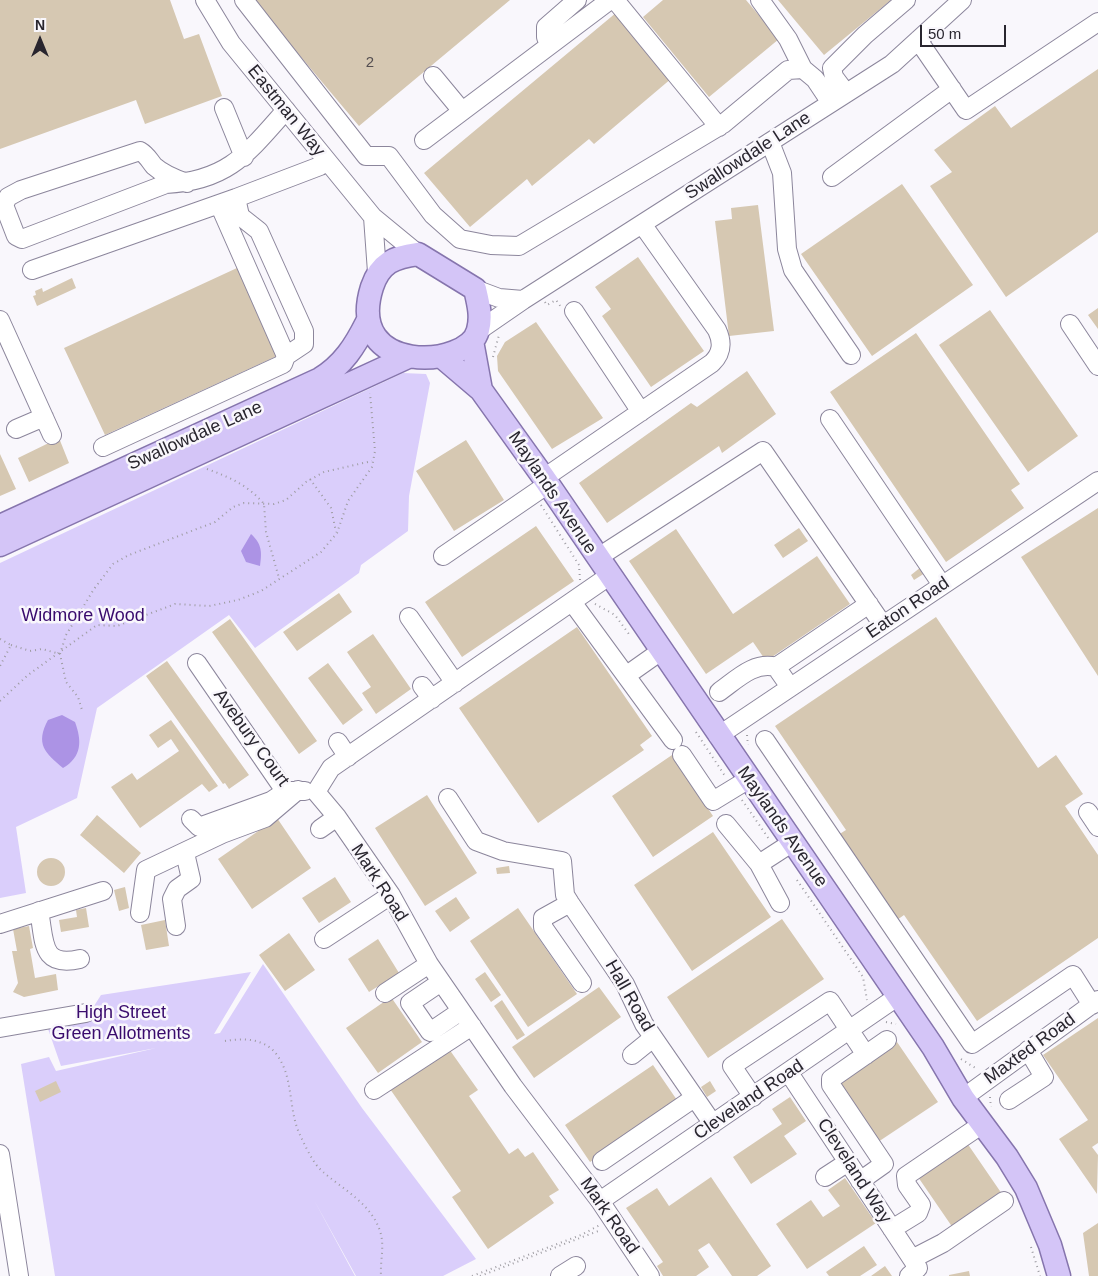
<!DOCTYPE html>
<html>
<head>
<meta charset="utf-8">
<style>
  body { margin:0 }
  #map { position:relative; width:1098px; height:1276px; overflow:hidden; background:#f9f7fc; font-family:Helvetica,sans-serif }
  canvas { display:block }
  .north { position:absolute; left:15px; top:15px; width:50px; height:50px; -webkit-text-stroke:4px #f9f7fc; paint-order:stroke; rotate:0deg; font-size:14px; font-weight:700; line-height:20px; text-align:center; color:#29262f }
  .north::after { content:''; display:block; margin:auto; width:18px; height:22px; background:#29262f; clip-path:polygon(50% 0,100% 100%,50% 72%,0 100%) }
  .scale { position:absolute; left:920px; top:25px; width:86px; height:22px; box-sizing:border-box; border:2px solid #29262f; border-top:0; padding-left:6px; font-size:15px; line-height:18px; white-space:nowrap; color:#29262f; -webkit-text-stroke:4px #f9f7fc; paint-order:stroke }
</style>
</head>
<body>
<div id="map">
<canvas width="1098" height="1276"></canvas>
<div class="north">N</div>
<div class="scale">50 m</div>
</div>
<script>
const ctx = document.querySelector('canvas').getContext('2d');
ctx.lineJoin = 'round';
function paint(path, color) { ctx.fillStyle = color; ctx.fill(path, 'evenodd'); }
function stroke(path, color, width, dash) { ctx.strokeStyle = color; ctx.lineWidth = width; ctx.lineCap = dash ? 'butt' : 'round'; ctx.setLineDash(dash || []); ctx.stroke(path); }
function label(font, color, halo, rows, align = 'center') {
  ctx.font = font + ' Helvetica,sans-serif'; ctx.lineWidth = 5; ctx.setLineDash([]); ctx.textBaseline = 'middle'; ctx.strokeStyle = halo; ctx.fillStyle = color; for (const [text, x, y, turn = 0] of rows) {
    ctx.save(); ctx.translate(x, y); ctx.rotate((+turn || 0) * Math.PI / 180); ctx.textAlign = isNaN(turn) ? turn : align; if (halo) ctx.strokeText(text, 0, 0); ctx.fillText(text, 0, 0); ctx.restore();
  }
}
paint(new Path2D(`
  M403 373 426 374 430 383 409 496 408 531 361 565 359 573 255 648 229 615 97 708 77 798 16 827 26 893 0 898V563Z
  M263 964 362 1108 476 1259 443 1276H356L314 1200 355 1276H55L21 1064 49 1057 56 1071 156 1048 61 1066 47 1026 87 1017 101 995 251 972 214 1034 220 1033Z`), '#dacefb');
paint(new Path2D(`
  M251 534C262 544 262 552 260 566L246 562 241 551Z
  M62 715 75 722C82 741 82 757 63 768 45 753 35 744 48 720Z`), '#ac93e5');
paint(new Path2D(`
  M0 0H170L184 39 199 34 222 96 145 124 136 100 0 149Z
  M253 0H510L359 126Z
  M663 0H746L779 39 709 97 643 17Z
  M778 0H891L824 55Z
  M617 12 672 78 594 144 589 139 532 186 527 179 470 227 424 173Z
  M1098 69V232L1006 297 930 186 952 172 934 150 995 106 1011 128Z
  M902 184 973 285 872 356 801 254Z
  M758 205 774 331 729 336 715 221 732 219 731 208Z
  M638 257 704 351 651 387 602 316 611 309 595 287Z
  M237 268 277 356 105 435 64 348Z
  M72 278 76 288 37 306 33 296 36 295 35 291 42 288 43 292Z
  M1098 308V329L1088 315Z
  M990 310 1078 436 1028 472 939 345Z
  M536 322 603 418 552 449 498 371 497 356 505 342Z
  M916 333 1020 484 1011 490 1024 508 946 562 830 392Z
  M747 371 776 414 722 453 719 446 607 523 579 483 691 403 697 407Z
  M59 438 69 463 29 482 18 458Z
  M466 440 504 500 454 531 416 471Z
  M0 454 16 489 0 496Z
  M1098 508V676L1021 557Z
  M536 526 574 581 462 657 425 602Z
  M799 528 808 541 783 558 774 545Z
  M676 529 733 614 817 556 850 604 766 661 753 642 706 674 629 561Z
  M921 567 925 573 914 580 911 575Z
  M339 593 352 612 297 651 283 632Z
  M936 617 1038 768 1056 755 1083 794 1065 806 1098 855V938L977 1021 904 915 897 920 838 835 846 830 775 726Z
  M230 619 317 741 299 754 212 632Z
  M577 627 652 736 640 745 644 750 538 823 459 708Z
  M373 634 411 689 376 714 362 693 371 687 347 652Z
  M167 661 249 775 229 789 225 783 223 784 146 676Z
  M328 663 363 710 343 725 308 678Z
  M171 720 218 786 209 792 202 784 140 828 111 787 132 773 137 780 179 751 171 739 158 748 149 735Z
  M672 755 713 816 653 857 612 796Z
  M427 795 477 873 425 906 375 828Z
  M97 815 141 853 124 873 80 835Z
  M277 818 311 868 252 909 218 859Z
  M713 832 771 917 692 971 634 885Z
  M37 872a14 14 0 1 1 28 0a14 14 0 1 1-28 0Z
  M509 866 510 873 497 874 496 868Z
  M335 877 351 902 319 923 302 898Z
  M125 887 129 908 119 911 114 890Z
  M456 897 470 918 450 932 435 911Z
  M86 908 89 927 61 932 59 920 77 917 76 910Z
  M518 908 577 994 528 1027 470 941Z
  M782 919 824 979 708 1058 667 997Z
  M165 920 169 946 146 950 141 925Z
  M29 926 33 948 30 949 35 978 56 974 58 990 24 997 13 992 18 983 12 951H17L13 929Z
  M289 933 315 970 285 991 259 955Z
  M378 939 399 973 369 992 348 959Z
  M485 972 501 995 491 1002 475 979Z
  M599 987 621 1017 534 1078 512 1047Z
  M391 997 422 1042 378 1073 346 1028Z
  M502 1000 525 1035 517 1040 494 1006Z
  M1098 1018V1143L1092 1147 1098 1155 1097 1194 1059 1139 1088 1120 1043 1055Z
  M897 1042 938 1102 878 1142 838 1083Z
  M449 1049 478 1090 469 1096 509 1154 518 1148 525 1157 533 1152 559 1190 549 1196 554 1203 488 1249 452 1197 461 1191 390 1089Z
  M653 1065 679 1103 590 1162 565 1125Z
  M56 1081 61 1092 40 1102 35 1091Z
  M710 1081 716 1091 707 1097 701 1087Z
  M790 1097 806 1121 784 1136 797 1154 751 1184 733 1157 782 1124 772 1109Z
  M967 1143 1002 1194 953 1228 918 1177Z
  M711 1177 771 1266 757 1276H732L709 1243 698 1250 709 1267 696 1276H663L657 1266 663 1262 626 1208 657 1188 669 1206Z
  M845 1178 876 1223 807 1269 776 1224 811 1200 823 1217 840 1206 828 1190Z
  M1098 1223V1276H1089L1083 1233Z
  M864 1246 877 1265 860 1276H829L826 1272Z
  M885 1266 892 1276H871Z
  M969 1271 970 1276H949V1275Z`), '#d6c8b2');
const minor = new Path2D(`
  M205 0 231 43 373 217 418 254
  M244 0 366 156H389L433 215 460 239 491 245 519 246 723 124 788 70 803 69 815 79 831 103
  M615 0 719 127
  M760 0 788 39 803 69
  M918 40 966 110 1098 22
  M549 45 546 37V27L577 0
  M433 76 462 111
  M846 93 834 77 832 68 865 35 906 0
  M224 108 244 157
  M424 140 610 0
  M770 142 782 173 787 249 793 270 851 355
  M832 177 952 89
  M187 183C175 179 164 175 154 166 149 160 147 155 140 151L21 190 8 197 4 205 16 236 22 239 166 184C228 181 248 153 286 110
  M219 204 286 356
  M373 217 377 272
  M32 270 236 198 320 166 327 161
  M475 289 499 298 523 300
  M574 311 641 412
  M0 320 52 435
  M1070 324 1098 366
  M478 331 523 300 892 64 962 0
  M830 419 942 585
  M16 429 44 417
  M103 447 283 364 286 356 304 344V331L259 231 240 216 236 198
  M544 478 712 363C722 353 723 343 717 330L642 224
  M443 556 548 484
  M597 558 763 451 883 625
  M609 576 331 768 316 792 337 817 391 895 429 964 513 1086 600 1201 650 1276
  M572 602 673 740
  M409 617 455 683
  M197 663 285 791H305
  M776 667 869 604
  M627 675 661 651
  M422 686 432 699
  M719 692C736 680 754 661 776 667L790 687
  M718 736 1098 481
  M765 740 972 1044 1073 975 1092 1005
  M338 742 348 757
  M682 755 713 801 749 779
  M448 798 476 841 503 851 562 861 565 895 570 903 625 984 644 1024 713 1124
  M1088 812 1098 827
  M191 819 199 827 271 801 283 793
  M726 824 759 864 793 842
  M320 829 337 817
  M759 864 780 903
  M570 903 543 918V927L582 983
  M39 911C45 941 40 968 80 959
  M140 913 146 870 222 834 265 818 298 790
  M0 924 103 891
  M176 926 172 899 177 889 191 879 185 853
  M324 939 391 895
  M441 982 410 1003 430 1032 461 1011
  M385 993 429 964
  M0 1028 86 1013
  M632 1055 653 1038
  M789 1073 918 1268 909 1276
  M374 1090 472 1026
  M753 1097 732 1066 830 1001 866 1055
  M963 1098 1098 1000
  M1009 1100 1044 1077 1028 1050
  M0 1154 19 1276
  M602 1161 694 1098
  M825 1177 848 1162
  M860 1181 884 1164 831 1085V1079L887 1040
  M600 1201 897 997
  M892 1229 918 1213 921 1205 907 1185 906 1176 981 1125
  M912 1259 943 1243 1004 1201
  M560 1276 576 1266`);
const major = new Path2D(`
  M418 254 475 289C478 302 482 316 478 330 469 369 344 376 372 287 380 263 394 257 418 254Z
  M472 341 481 390
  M441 356 481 390 544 478 933 1047 963 1098 1007 1157 1026 1188 1050 1245 1059 1276
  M0 526 320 379C343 365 355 346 367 322
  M0 545 408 357`);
stroke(minor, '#8c869c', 20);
stroke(major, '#8675ad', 25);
stroke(new Path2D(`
  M545 302 547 305 556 300 561 307
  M493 357 499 335
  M207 469C229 477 248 485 264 504L266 532 279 578
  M310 479 331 508 336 532
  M541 505 579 565 580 580
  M595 604 615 615 631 637
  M0 639 11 645 0 666
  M11 645 30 651 42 649 60 654 66 682 78 697 82 710
  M60 654 66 635 94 589 113 564 129 555 215 522 233 507 244 503 274 504 286 500 306 482 324 472 372 461
  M0 701 28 675 97 625 117 626 175 604 209 606 238 600 261 591 321 552 337 533 348 501 372 467 375 451 370 393
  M696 732 725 776
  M747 735 748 745
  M742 800 769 839
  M797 880 863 977 867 1000
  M886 1022 896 1024
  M225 1041C243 1038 265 1038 277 1055 294 1078 288 1110 300 1135 306 1147 312 1162 322 1171 342 1189 371 1203 380 1231 385 1246 380 1260 381 1276
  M961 1059 977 1069
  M990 1097 991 1107
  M1031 1247 1040 1276
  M472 1276 581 1235 600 1225
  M480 1276 601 1230`), '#9e9ca2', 2, [1, 4]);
stroke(minor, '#fff', 18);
stroke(major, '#d4c5f7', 22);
label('15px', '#544e50', null, [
  ["2",370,63]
]);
label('18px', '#29262f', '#f9f7fc', [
  ["Eastman Way",286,111,51],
  ["Swallowdale Lane",748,156,-33],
  ["Swallowdale Lane",195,436,-24],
  ["Maylands Avenue",552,493,56],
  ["Eaton Road",908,608,-34],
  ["Avebury Court",251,738,54],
  ["Maylands Avenue",782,827,55],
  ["Mark Road",379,883,57],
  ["Hall Road",629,996,60],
  ["Maxted Road",1030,1049,-36],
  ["Cleveland Road",749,1100,-34],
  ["Cleveland Way",854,1171,57],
  ["Mark Road",609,1216,55]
]);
label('18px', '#390b6d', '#f9f7fc', [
  ["Widmore Wood",83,616],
  ["High Street",121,1013],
  ["Green Allotments",121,1034]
]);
</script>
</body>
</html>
